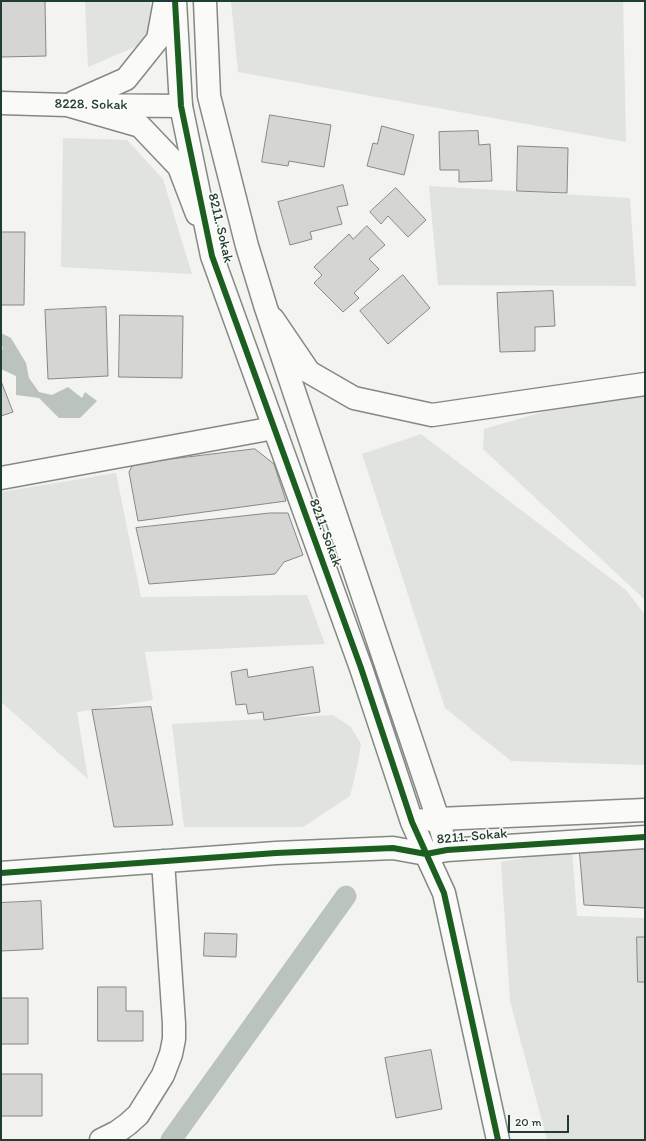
<!DOCTYPE html>
<html>
<head>
<meta charset="utf-8">
<style>
  body { margin:0 }
  #map { position:relative; width:646px; height:1141px; overflow:hidden; background:#f3f3f0; font-family:Itim,sans-serif }
  canvas { display:block }
  .frame { position:absolute; inset:0; border:2px solid #1f3d34; pointer-events:none }
  .scale { position:absolute; left:508px; top:1115px; width:61px; height:18px; box-sizing:border-box; border:2px solid #1f3d34; border-top:0; padding-left:5px; font-size:12px; line-height:14px; white-space:nowrap; color:#1f3d34; -webkit-text-stroke:3px #fdfcf7; paint-order:stroke }
</style>
</head>
<body>
<div id="map">
<canvas width="646" height="1141"></canvas>
<div class="frame"></div>
<div class="scale">20 m</div>
</div>
<script>
const ctx = document.querySelector('canvas').getContext('2d');
ctx.lineJoin = 'round';
function paint(path, color) { ctx.fillStyle = color; ctx.fill(path, 'evenodd'); }
function stroke(path, color, width, dash) { ctx.strokeStyle = color; ctx.lineWidth = width; ctx.lineCap = dash ? 'butt' : 'round'; ctx.setLineDash(dash || []); ctx.stroke(path); }
function label(font, color, halo, rows, align = 'center') {
  ctx.font = font + ' Itim,sans-serif'; ctx.lineWidth = 3; ctx.setLineDash([]); ctx.textBaseline = 'middle'; ctx.strokeStyle = halo; ctx.fillStyle = color; for (const [text, x, y, turn = 0] of rows) {
    ctx.save(); ctx.translate(x, y); ctx.rotate((+turn || 0) * Math.PI / 180); ctx.textAlign = isNaN(turn) ? turn : align; if (halo) ctx.strokeText(text, 0, 0); ctx.fillText(text, 0, 0); ctx.restore();
  }
}
paint(new Path2D(`
  M85 1H150L153 23 142 44 88 67Z
  M231 1H623L626 142 238 72Z
  M63 138 127 140 163 179 192 274 61 267Z
  M429 186 630 198 636 286 438 285Z
  M645 390V600L483 449 484 429 598 396Z
  M421 434 626 590 645 615V765L511 761 445 708 362 454Z
  M116 473 141 597 307 595 325 644 145 652 153 700 77 712 88 779 1 702V492Z
  M333 715 351 727 361 744 357 767 350 796 303 827H184L172 724Z
  M572 850 577 916 645 918V1140H547L510 1001 501 862Z`), '#e0e3df');
paint(new Path2D(`
  M1 333 11 338 26 363 29 378 39 392 52 395 68 387 82 398 85 392 97 401 80 418H59L39 398 16 395V376L1 369V352L3 348 1 343Z`), '#bbc3bd');
stroke(new Path2D(`
  M171 1140 346 896`), '#bbc3bd', 21);
const building = new Path2D(`
  M1 1H45L46 56 1 57Z
  M270 115 331 125 324 167 289 161 288 166 262 162Z
  M382 126 414 135 404 175 367 166 373 143 377 144Z
  M478 131 479 145 490 144 492 181 459 182V170H440L439 132Z
  M518 146 568 148 567 193 517 191Z
  M343 185 348 205 337 207 342 224 310 232 312 239 290 245 278 202Z
  M396 188 426 220 408 237 388 216 381 224 370 212Z
  M367 226 385 245 369 259 379 269 354 293 359 298 343 312 314 283 322 275 314 267 349 234 353 239Z
  M1 232H25L24 305H1Z
  M403 275 430 308 388 344 360 311Z
  M553 291 555 326 535 327V351L500 352 497 293Z
  M106 307 108 376 48 379 45 310Z
  M120 315 183 316 182 378 119 377Z
  M1 381 13 412 1 416Z
  M255 449 274 464 286 501 138 521 129 472 133 464Z
  M270 513H288L303 555 284 562 275 574 149 584 136 528Z
  M313 667 320 712 264 720 263 712 248 714 246 704 236 705 231 672 247 669 248 677Z
  M151 707 173 825 114 827 92 710Z
  M645 841V908L584 905 579 847Z
  M41 901 43 949 1 951V903Z
  M205 933 237 934 236 957 204 956Z
  M637 937H645V982H638Z
  M98 987H126V1011H143V1041H98Z
  M1 998H28V1044H1Z
  M431 1050 442 1109 396 1118 385 1058Z
  M1 1074H42V1116H1Z`);
paint(building, '#d5d6d3');
stroke(building, '#848986', 1);
const minor = new Path2D(`
  M74 102 126 79 158 39 165 1
  M1 103 67 105 181 106
  M67 105 140 126 179 167 197 214
  M273 319 309 372 354 398 432 415 645 384
  M1 478 274 428
  M1 873 276 853 393 848 426 854 444 893 498 1140
  M101 1140 117 1132 128 1124 138 1115 163 1075 171 1054 174 1039V1024L163 861`);
const tertiary = new Path2D(`
  M175 1 181 106 212 256 361 668 412 822 426 854 447 850 645 837
  M205 1 209 96 247 246 266 308 438 819 447 850
  M424 820 438 819 645 810`);
stroke(minor, '#848986', 25);
stroke(tertiary, '#848986', 25);
stroke(minor, '#fafaf8', 22);
stroke(tertiary, '#fafaf8', 22);
stroke(new Path2D(`
  M175 1 181 106 212 256 361 668 412 822 444 893 498 1140
  M1 873 276 853 393 848 426 854 447 850 645 837`), '#1b5e20', 6);
label('14px', '#1f3d34', '#fdfcf7', [
  ["8228. Sokak",91,105,1],
  ["8211. Sokak",220,228,77],
  ["8211. Sokak",325,533,70],
  ["8211. Sokak",472,837,-5]
]);
</script>
</body>
</html>
